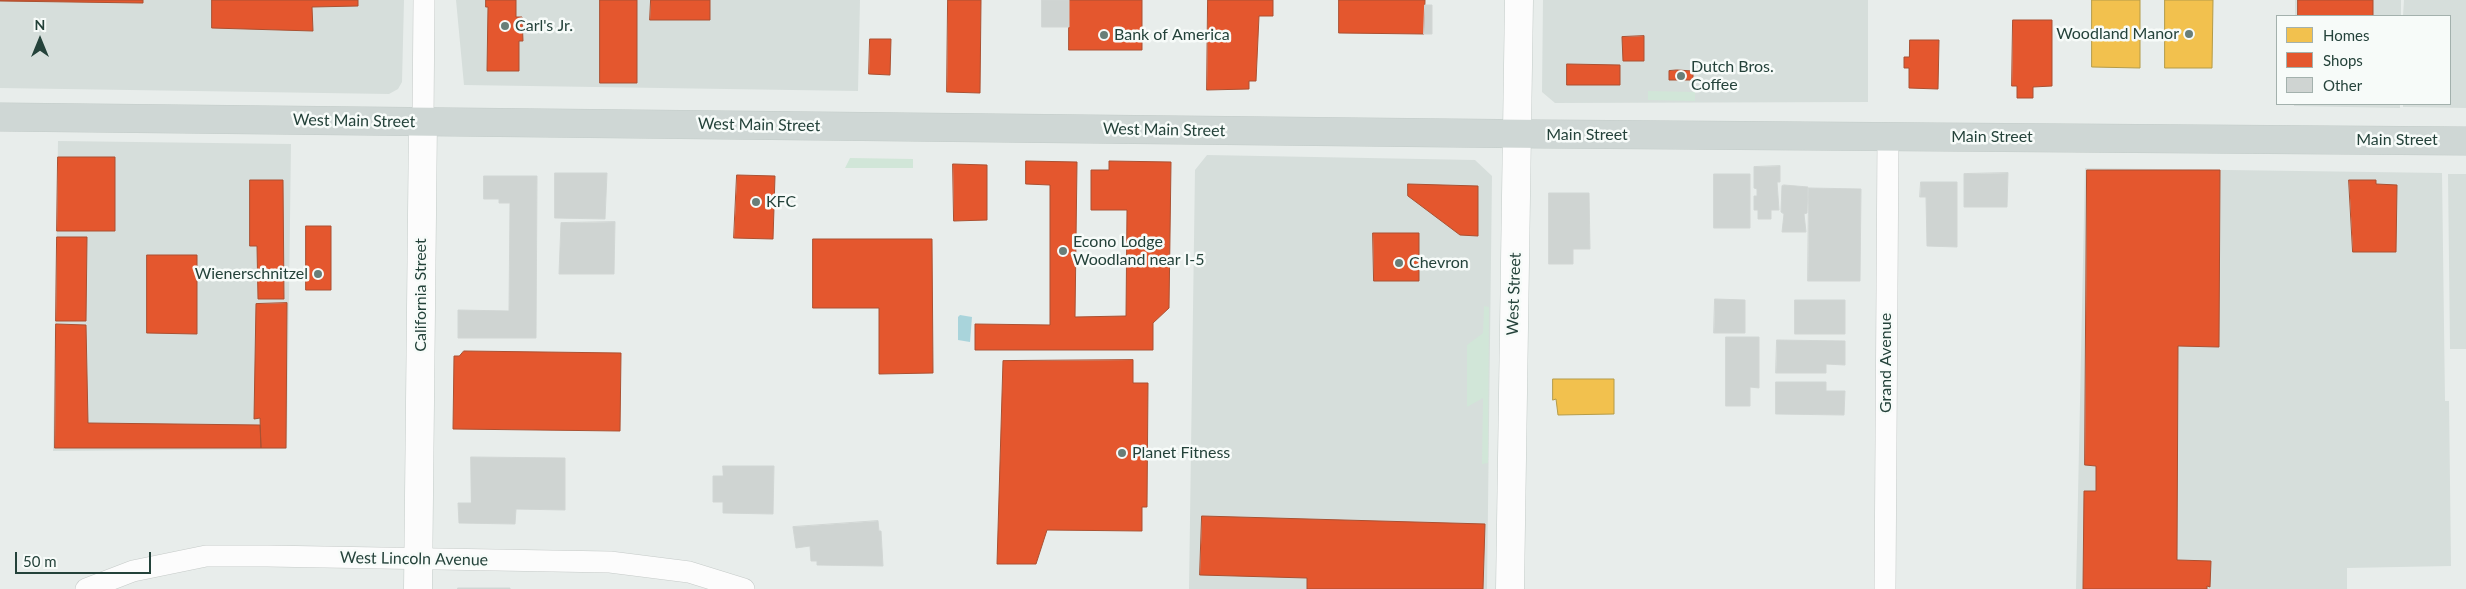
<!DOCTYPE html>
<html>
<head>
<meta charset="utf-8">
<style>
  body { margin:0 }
  #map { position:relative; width:2466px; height:589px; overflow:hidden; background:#e8edeb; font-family:Lato,sans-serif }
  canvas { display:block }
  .legend { position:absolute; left:2276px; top:15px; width:175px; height:90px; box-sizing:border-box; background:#f7fbf9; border:1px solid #a3b1ad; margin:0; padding:6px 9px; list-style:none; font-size:15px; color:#24423a }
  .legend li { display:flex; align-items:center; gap:10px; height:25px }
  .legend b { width:25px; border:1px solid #a3b1ad }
  .north { position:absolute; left:15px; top:15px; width:50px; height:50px; -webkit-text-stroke:4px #f7fbf9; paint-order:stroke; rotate:0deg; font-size:14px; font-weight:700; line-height:20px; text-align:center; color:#24423a }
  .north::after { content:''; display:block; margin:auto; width:18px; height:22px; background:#24423a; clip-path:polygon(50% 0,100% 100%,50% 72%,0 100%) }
  .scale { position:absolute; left:15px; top:552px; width:136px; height:22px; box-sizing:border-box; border:2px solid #24423a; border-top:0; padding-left:6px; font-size:15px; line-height:18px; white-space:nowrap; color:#24423a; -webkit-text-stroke:4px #f7fbf9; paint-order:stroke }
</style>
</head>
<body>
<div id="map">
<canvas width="2466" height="589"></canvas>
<ul class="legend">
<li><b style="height:14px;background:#f2c14e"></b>Homes</li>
<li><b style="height:14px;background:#e4572e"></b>Shops</li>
<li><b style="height:14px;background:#cfd4d2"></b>Other</li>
</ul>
<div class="north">N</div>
<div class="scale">50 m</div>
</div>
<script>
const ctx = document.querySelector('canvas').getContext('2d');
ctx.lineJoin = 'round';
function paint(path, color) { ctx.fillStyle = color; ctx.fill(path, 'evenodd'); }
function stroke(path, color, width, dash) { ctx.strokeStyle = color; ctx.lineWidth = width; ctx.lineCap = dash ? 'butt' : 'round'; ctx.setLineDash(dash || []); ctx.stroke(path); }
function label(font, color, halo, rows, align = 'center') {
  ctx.font = font + ' Lato,sans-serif'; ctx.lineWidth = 5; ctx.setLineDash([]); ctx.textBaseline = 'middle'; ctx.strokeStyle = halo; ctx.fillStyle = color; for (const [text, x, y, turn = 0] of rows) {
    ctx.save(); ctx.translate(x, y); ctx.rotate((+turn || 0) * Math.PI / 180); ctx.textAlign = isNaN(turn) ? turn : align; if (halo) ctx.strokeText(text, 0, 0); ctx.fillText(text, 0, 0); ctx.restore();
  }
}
paint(new Path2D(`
  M0 0H404L402 82 398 89 389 94 0 88Z
  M456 0H860L858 91 464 85Z
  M1543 0H1868V102L1555 103 1542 92Z
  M2295 0H2401V16H2295Z
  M2404 0H2466V108L2403 107V104H2450V16H2403Z
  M2294 104H2400V108L2294 106Z
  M58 141 291 144 287 449 53 451Z
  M1207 155 1475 160 1492 176 1487 589H1189L1195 170Z
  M2085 168 2442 173 2445 401H2449L2451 566 2347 568V589H2076Z
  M2448 174H2466V349H2450Z`), '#d6dedb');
paint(new Path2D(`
  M1648 91 1695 92V101L1648 100Z
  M850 158 913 159V168H845Z
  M1484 306 1489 307 1488 463 1482 464 1483 398 1467 407V345L1483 333Z`), '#d1e6d8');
paint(new Path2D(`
  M960 315 972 317 970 342 958 340V317Z`), '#a9d4db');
const homes = new Path2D(`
  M2092 0H2140V68L2092 67Z
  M2165 0H2213L2212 68H2165Z
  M1553 379H1614V414L1558 415 1556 399 1553 400Z`);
paint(homes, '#f2c14e');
stroke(homes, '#b49b48', 1);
const shops = new Path2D(`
  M0 0H143V3L0 1Z
  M212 0H358V6L312 7 313 31 212 28Z
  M486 0H516V17H522L523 41H519V71H487L488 7H486Z
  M600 0H637V83H600Z
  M651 0H710V20H650Z
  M948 0H981L980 93 947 92Z
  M1069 0H1142V50H1069Z
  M1208 0H1273V16H1259L1256 81H1249V89L1207 90Z
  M1339 0H1425L1424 34 1339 33Z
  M2298 0H2373V16H2298Z
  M2013 20H2052V86L2033 87V98H2017V86H2012Z
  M1644 36V61H1623L1622 37Z
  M870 39H891L890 75 869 74Z
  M1910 40H1939L1938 89 1909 88V68H1904V57H1909Z
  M1567 64 1620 65V85H1567Z
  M1677 70 1693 71V80H1669V71Z
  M58 157H115V231H57Z
  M1026 161 1077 162 1075 317 1126 316 1127 210H1091V170H1109V161L1171 162 1169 308 1153 323V350H975V324L1050 325V185L1026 184Z
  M953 164 987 165V220L954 221Z
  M2087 170H2220L2219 347 2178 346 2177 560 2211 561 2210 587 2207 586V589H2083L2084 491H2096V466L2085 465Z
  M737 175 775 176 773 239 734 238Z
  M250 180H283L284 299H258L257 246H250Z
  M2349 180H2376V184L2397 185 2396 252H2353Z
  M1408 184 1478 186V236L1460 235 1408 196Z
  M306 226H331V290H306Z
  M1373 233H1419V281H1374Z
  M57 237H87L86 321H56Z
  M813 239H932L933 373 879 374V308H813Z
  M147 255H197V334L147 333Z
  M287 303 286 448H261L260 418 254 419 256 304Z
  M56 324 86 325 88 423 260 425 261 448H55Z
  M464 351 621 353 620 431 453 429 454 356H459Z
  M1133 360V383H1148L1147 507H1142V531L1047 530 1036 564H997L1003 361Z
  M1202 516 1485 524 1483 589H1307V578L1200 575Z`);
paint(shops, '#e4572e');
stroke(shops, '#aa5132', 1);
const building = new Path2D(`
  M1042 0H1069V27H1042Z
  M1425 5H1432V34H1424Z
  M1780 166V182H1777L1779 210H1771V219H1758V210H1754V196H1757V189L1754 188V167Z
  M555 173H607L605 219 555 218Z
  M2008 173 2007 207H1964V174Z
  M1714 174H1750V228H1714Z
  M484 176H537L536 338H458V310L509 311 510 203H499V199H484Z
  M1921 182H1957V247L1927 246 1926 197H1920Z
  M1784 185 1808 187 1807 213 1804 214 1806 232H1782L1784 214 1781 212 1782 186Z
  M1809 188 1861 189 1860 281H1808Z
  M1549 193H1589L1590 249H1573V264H1549Z
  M615 222 614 274H559L561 223Z
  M1715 299 1745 300V333H1714Z
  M1795 300H1845V334H1795Z
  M1726 337H1759V388L1750 387V406H1726Z
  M1777 340 1845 341V365L1826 364V373H1776Z
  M1776 382H1826V391H1845L1844 415 1776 414Z
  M471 457 565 458V510L516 509 515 524 459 523 458 503H471Z
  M723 466H774L773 514 723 513V502H713V476H723Z
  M878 521 879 531H881L883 566 817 565V561H811L810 546 796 548 793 527Z
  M458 588H510V589H458Z`);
paint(building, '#cfd4d2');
stroke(building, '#d1d6d4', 1);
const street = new Path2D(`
  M423 121 424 0
  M86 589 133 571 206 556H267L610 562 689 572 744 589
  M1885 589 1888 137`);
const secondary = new Path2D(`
  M418 589 423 121
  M1510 589 1519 0`);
const primary = new Path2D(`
  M0 117 1543 134 2466 141`);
stroke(street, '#c5cac8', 22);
stroke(secondary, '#c3cbc8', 29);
stroke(primary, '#c3ccc9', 29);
stroke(street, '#fcfcfc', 21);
stroke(secondary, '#fcfcfc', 28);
stroke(primary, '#cfd7d5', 28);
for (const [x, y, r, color] of [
  [505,26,5,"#697e78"],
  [2189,34,5,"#697e78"],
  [1104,35,5,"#697e78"],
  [1681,76,5,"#697e78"],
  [756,202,5,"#697e78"],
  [1063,251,5,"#697e78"],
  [1399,263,5,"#697e78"],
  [318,274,5,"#697e78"],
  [1122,453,5,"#697e78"]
]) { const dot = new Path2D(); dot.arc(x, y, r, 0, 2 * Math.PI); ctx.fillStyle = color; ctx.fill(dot); stroke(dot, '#f7fbf9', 2); }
label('16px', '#24423a', '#f7fbf9', [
  ["Carl's Jr.",515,26],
  ["Woodland Manor",2179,34,"right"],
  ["Bank of America",1114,35],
  ["Dutch Bros.",1691,67],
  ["Coffee",1691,85],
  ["KFC",766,202],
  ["Econo Lodge",1073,242],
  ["Woodland near I-5",1073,260],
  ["Chevron",1409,263],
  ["Wienerschnitzel",308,274,"right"],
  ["Planet Fitness",1132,453]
], 'left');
label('16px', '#24423a', '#f7fbf9', [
  ["West Main Street",354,121,1],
  ["West Main Street",759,125,1],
  ["West Main Street",1164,130,1],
  ["Main Street",1587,135],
  ["Main Street",1992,137],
  ["Main Street",2397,140],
  ["West Street",1514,294,-88],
  ["California Street",421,295,-90],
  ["Grand Avenue",1886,363,-90],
  ["West Lincoln Avenue",414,559,1]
]);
</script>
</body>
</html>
